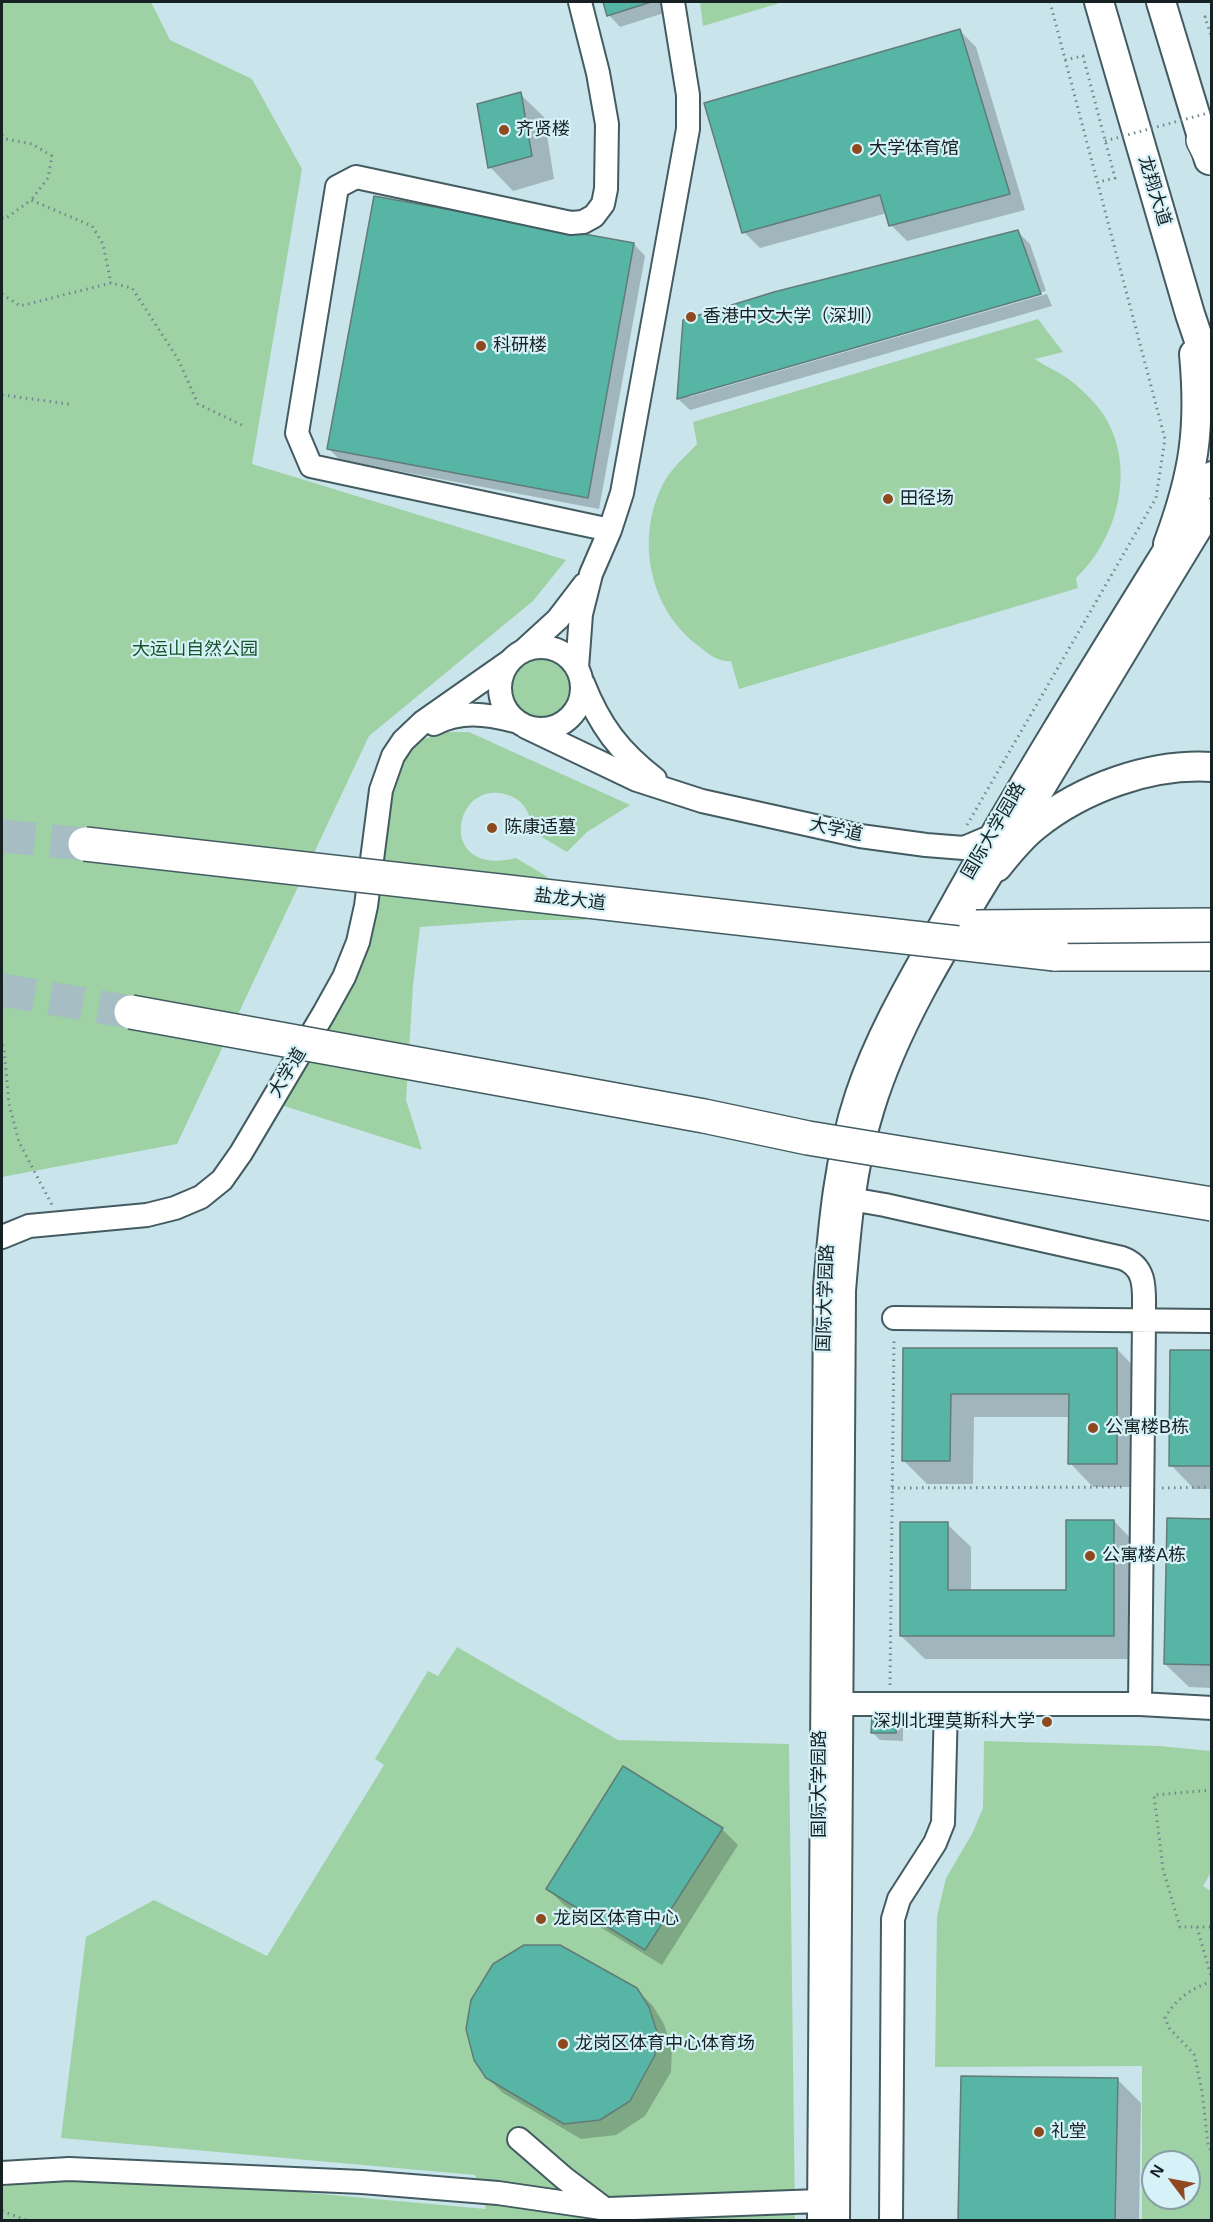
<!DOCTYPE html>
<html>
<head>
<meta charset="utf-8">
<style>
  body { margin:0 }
  #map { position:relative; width:1213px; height:2222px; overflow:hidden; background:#c9e4eb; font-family:Arial,sans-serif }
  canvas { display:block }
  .frame { position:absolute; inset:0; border:3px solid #162123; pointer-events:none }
  .north { position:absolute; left:1141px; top:2150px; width:60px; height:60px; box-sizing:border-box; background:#d6f2f8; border:2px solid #899ea3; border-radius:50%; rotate:302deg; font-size:16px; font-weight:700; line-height:24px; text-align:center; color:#162123 }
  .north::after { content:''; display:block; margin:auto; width:21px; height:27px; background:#8e4a1e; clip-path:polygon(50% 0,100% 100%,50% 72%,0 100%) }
</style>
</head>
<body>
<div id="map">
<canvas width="1213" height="2222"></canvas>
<div class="frame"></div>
<div class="north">N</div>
</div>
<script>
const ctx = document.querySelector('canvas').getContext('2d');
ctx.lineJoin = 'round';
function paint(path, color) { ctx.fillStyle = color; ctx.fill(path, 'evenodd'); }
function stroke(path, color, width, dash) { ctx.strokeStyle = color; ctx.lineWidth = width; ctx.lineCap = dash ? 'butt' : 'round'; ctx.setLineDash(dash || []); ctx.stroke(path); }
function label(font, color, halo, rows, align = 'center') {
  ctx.font = font + ' Arial,"Noto Sans SC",sans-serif'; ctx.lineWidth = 4.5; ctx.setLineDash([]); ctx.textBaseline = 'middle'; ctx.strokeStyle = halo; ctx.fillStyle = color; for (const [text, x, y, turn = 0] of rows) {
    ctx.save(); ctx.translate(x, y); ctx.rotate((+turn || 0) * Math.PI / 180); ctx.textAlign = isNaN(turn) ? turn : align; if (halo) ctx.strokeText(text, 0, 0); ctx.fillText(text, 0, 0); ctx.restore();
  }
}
paint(new Path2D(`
  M2 2H151L170 40 252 79 302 169 252 464 566 560 533 601 369 736 177 1144 2 1177Z
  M700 2H783L703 26Z
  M1038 319 1063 352 1035 359C1043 365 1051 368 1059 373 1073 381 1087 394 1097 406 1139 457 1121 536 1076 578L1078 588 739 689 731 661C718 663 706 652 696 644 649 607 636 539 662 486 670 469 685 457 697 444L693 422Z
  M509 689a32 32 0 1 1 64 0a32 32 0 1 1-64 0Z
  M445 732H469L630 805 587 832 567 852 533 832C530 813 525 799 504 794 452 781 437 878 516 858L546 876 586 920H519L420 927 413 985 406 1100 422 1150 278 1104 350 981 390 784 406 758 421 740Z
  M457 1647 618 1740 789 1744 795 2220H2V2165L486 2209 475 2175 61 2138 86 1937 154 1900 267 1956 384 1765 375 1759 428 1671 438 1676Z
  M984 1741 1159 1746 1211 1751V1872L1203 1886 1212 1892 1211 2220H1142V2066L935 2067 937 1916 946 1878 972 1834 983 1808ZM1153 2162H1189V2198H1153Z`), '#9ed2a5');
paint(new Path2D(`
  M604 2H664L667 12 620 27 609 15Z
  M960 31 976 47 1025 210 907 241 891 225 887 213 760 248 744 232Z
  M520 94 544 117 554 179 513 191 490 167Z
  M1018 232 1030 244 1046 291 689 394V397L1047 294 1052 306 690 410 678 399 685 321Z
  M634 244 645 256 599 509 340 460 328 448Z
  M904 1349H1117L1140 1373V1487H1093L1070 1463V1417H974L973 1484H927L904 1461Z
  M1212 1352V1489H1194L1171 1465Z
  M1212 1520V1688L1189 1687 1165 1664Z
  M1114 1521 1137 1545V1659H925L901 1636 947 1524 971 1547V1591H1067Z
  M896 1717 903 1725V1741L880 1740 873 1733Z
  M722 1829 738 1845 662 1965 564 1905 548 1889Z
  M636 1989 653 2006 664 2024 672 2049 671 2072 645 2116 616 2135 581 2139 503 2093 487 2077Z
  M962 2077 1117 2079 1141 2103 1139 2220H960Z`), '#0003');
const building = new Path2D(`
  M603 2H651L607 16Z
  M960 29 1010 194 889 226 880 195 742 233 704 103Z
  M521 92 532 156 488 168 477 104Z
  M374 196 634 243 588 498 327 449Z
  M1018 230 1041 294 677 399 683 320 774 292Z
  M903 1348H1117V1464H1068L1069 1394H951L950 1461H902Z
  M1170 1350H1212V1466H1169Z
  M1167 1518 1212 1519V1665L1164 1664Z
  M1066 1520H1114V1636H900V1522H948V1590H1066Z
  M872 1715H896V1733H871Z
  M623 1766 723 1828 645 1950 546 1889Z
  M524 1945H560L637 1988 649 2007 657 2032 655 2055 630 2101 600 2120 564 2124 486 2078 474 2060 466 2029 471 2000 493 1964Z
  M961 2076 1118 2078 1115 2220H958Z`);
paint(building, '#56b5a5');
stroke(building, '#627c77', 1.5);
stroke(new Path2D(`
  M2 836 85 844
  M2 990 131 1012`), '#a5bdc3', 33, [33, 16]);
const minor = new Path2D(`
  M580 2 598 73 607 124 606 189 603 204 594 216 583 222 571 223 356 177 337 187 297 433 311 466 610 530
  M500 688a41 41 0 1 1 82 0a41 41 0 1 1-82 0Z
  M523 651 558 619 584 585
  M577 668 581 614 591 574 610 530 622 493 688 129V95L673 2
  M583 683C600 726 619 751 655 779
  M434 724C461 710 486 714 515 721
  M526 727 637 780 702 801 860 836 926 845 964 848 990 837
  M839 1197 885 1205 1122 1258C1150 1268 1143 1296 1144 1320L1140 1704
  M2 1237 29 1226 147 1215 175 1208 201 1197 222 1180 241 1153 324 1013 344 977 358 942 366 906 381 790 393 756 403 741 423 722 510 661
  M894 1318 1212 1321
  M828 1704H1140L1212 1708
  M519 2139 564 2178 601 2206
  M2 2173 69 2169 362 2182 498 2193 608 2209 819 2201
  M819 2220 825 1288C830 1223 836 1157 857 1094 881 1023 922 959 958 893 1038 751 1126 613 1212 473
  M838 2220 844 1291C849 1229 854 1168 873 1108 901 1016 961 926 1010 844 1077 733 1144 621 1212 510
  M891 2220 893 1919 899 1899 935 1843 943 1823 946 1705`);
const major = new Path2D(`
  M1099 2 1190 314 1212 379
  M1161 2 1209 160
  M1168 544C1194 474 1201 429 1194 354
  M997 867C1009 852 1020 838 1035 826 1082 788 1151 763 1212 767`);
const highway = new Path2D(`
  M1203 140 1212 158
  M1055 954H1212`);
stroke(minor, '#435b61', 26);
stroke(major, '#435b61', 32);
stroke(highway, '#435b61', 36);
stroke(new Path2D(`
  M1212 15 1205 17 1212 39
  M1065 60 1083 56 1115 178 1098 182
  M2 135 6 139 32 144 52 156 48 178 31 200
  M2 218 5 219 31 200 92 226 103 244 111 283
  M2 294 20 306 111 283 132 288 178 359 198 404 244 426
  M2 395 69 404
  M967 825 1156 498 1165 439 1050 2
  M2 1045 4 1049 9 1104 19 1142 52 1205
  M892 1488 1124 1487
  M1162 1488 1212 1487
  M890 1685 894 1338
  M1212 1790 1154 1795 1163 1869 1180 1927H1212
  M1197 1927 1212 1980
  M1212 1981C1191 1989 1176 1998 1165 2018L1169 2028 1194 2054 1202 2091 1208 2145 1212 2153
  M2 2211 26 2220`), '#74878c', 3, [1.5, 4.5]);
stroke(minor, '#fff', 22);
stroke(major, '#fff', 28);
stroke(highway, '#fff', 33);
const highwayBridge = new Path2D(`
  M85 844 1055 954
  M976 927 1212 925
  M131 1012 704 1116 808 1138 1212 1204`);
stroke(highwayBridge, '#435b61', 36, []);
stroke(new Path2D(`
  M1105 141 1212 112`), '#74878c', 3, [1.5, 4.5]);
stroke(highwayBridge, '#fff', 33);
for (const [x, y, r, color] of [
  [504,130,6,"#8e4a1e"],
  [857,149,6,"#8e4a1e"],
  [691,317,6,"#8e4a1e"],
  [481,346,6,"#8e4a1e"],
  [888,499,6,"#8e4a1e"],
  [492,828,6,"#8e4a1e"],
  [1093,1428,6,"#8e4a1e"],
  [1090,1556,6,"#8e4a1e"],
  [1047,1722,6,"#8e4a1e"],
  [541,1919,6,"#8e4a1e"],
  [563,2044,6,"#8e4a1e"],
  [1039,2132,6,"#8e4a1e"]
]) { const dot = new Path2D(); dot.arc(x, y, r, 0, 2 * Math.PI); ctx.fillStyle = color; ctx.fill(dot); stroke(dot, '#d6f2f8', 2); }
label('18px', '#162123', '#d6f2f8', [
  ["齐贤楼",516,130],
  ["大学体育馆",869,149],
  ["香港中文大学（深圳）",703,317],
  ["科研楼",493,346],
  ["田径场",900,499],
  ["陈康适墓",504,828],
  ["公寓楼B栋",1105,1428],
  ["公寓楼A栋",1102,1556],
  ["深圳北理莫斯科大学",1035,1722,"right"],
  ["龙岗区体育中心",553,1919],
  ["龙岗区体育中心体育场",575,2044],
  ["礼堂",1051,2132]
], 'left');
label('18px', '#162123', '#d6f2f8', [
  ["龙翔大道",1154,191,73],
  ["大学道",836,830,12],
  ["国际大学园路",994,831,-60],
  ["盐龙大道",570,900,7],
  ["大学道",288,1073,-59],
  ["国际大学园路",826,1298,-88],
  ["国际大学园路",820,1784,-90]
]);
label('18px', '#155426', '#d6f2f8', [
  ["大运山自然公园",195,650]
]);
</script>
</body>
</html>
